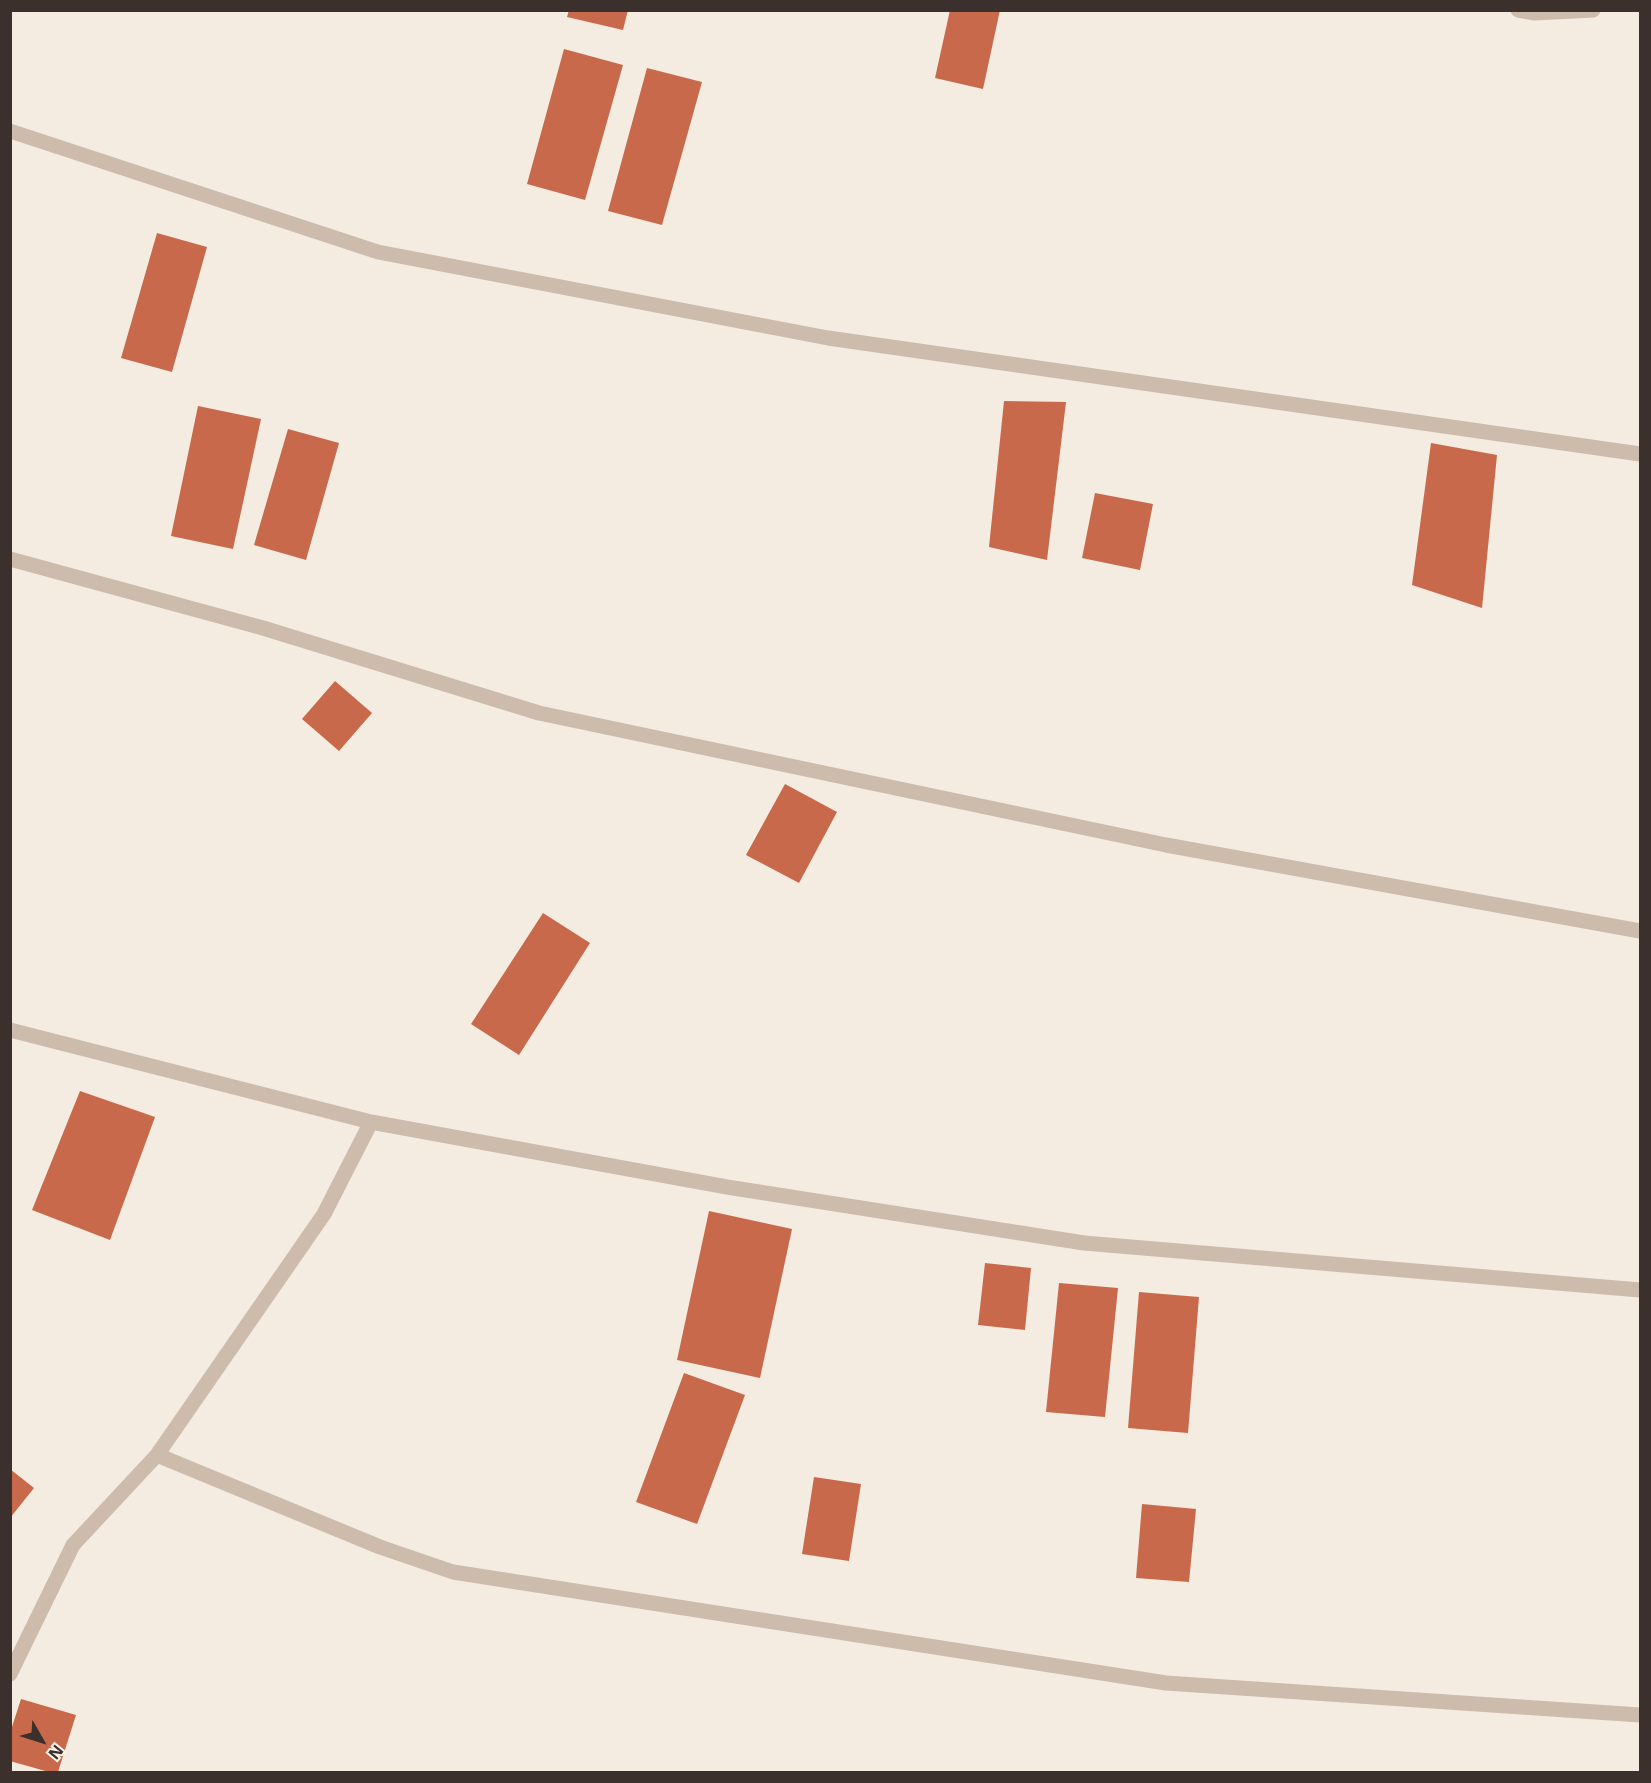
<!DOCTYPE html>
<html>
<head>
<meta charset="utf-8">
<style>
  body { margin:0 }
  #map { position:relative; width:1651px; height:1783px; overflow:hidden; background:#f4ebe1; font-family:"Noto Sans",sans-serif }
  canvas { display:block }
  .frame { position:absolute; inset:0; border:12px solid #3b302b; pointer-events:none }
  .north { position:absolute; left:12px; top:1711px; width:60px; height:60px; -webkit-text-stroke:4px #fbf5ee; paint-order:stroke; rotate:129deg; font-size:16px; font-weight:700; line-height:24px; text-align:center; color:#3b302b }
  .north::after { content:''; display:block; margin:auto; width:21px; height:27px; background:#3b302b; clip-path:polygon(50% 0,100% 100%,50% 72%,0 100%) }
</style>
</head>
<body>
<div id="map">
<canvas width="1651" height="1783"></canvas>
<div class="frame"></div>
<div class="north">N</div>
</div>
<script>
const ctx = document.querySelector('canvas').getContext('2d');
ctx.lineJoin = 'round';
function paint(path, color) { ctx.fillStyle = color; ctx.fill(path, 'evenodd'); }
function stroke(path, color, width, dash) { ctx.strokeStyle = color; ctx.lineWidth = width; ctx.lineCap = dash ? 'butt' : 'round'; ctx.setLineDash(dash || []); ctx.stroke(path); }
paint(new Path2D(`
  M569 10H628L623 30 567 17Z
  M950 10H1000L983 89 935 78Z
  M564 49 623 65 585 200 527 184Z
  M647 68 702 82 662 225 608 211Z
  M157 233 207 247 172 372 121 358Z
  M1004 401 1066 402 1047 560 989 547Z
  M198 406 261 419 233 549 171 536Z
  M288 429 339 443 306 560 254 545Z
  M1431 443 1497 455 1482 608 1412 585Z
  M1095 493 1153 504 1140 570 1082 558Z
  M335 681 372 713 339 751 302 719Z
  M785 784 837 812 799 883 746 855Z
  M543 913 590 943 519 1055 471 1024Z
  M80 1091 155 1117 110 1240 32 1210Z
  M709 1211 792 1229 760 1378 677 1360Z
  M985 1263 1031 1268 1025 1330 978 1325Z
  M1059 1283 1118 1288 1105 1417 1046 1412Z
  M1139 1292 1199 1297 1188 1433 1128 1428Z
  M684 1373 745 1395 697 1524 636 1502Z
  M10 1469 34 1488 10 1518Z
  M814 1477 861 1484 849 1561 802 1554Z
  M1142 1504 1196 1509 1189 1582 1136 1578Z
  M21 1699 76 1715 58 1772H49L10 1761V1733Z`), '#c8694b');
stroke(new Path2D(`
  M1518 10 1535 13 1593 10
  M10 131 378 252 828 338 1640 454
  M10 559 263 628 539 713 1166 845 1640 931
  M10 1030 371 1122 727 1187 1084 1243 1640 1290
  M157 1455 380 1547 453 1572 1166 1683 1640 1715
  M10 1674 73 1545 157 1455 324 1214 371 1122`), '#cdbbac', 15);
</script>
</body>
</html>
